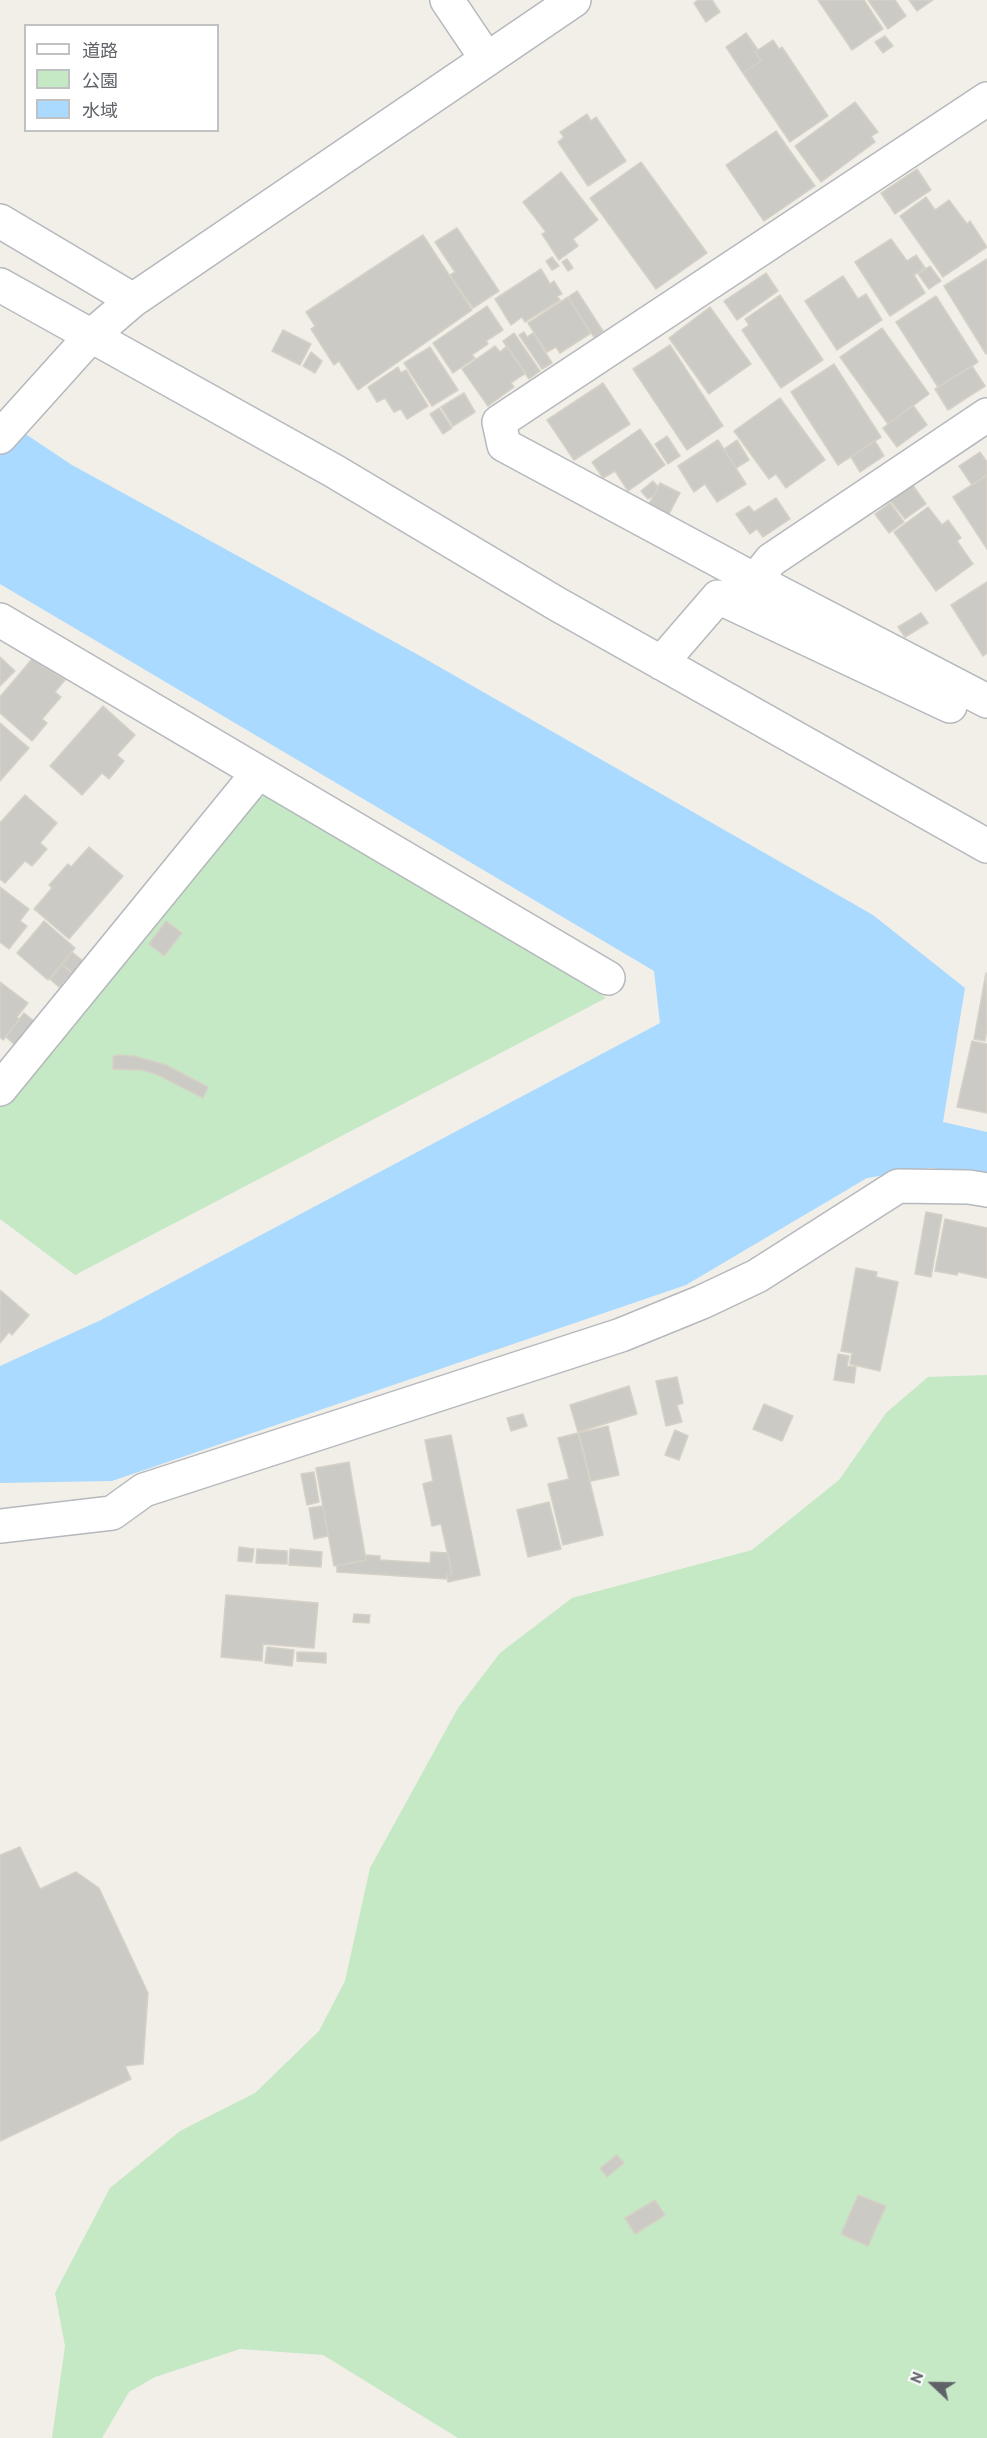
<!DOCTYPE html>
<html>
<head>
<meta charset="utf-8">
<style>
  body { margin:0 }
  #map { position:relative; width:987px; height:2438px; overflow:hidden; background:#f1efe8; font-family:"PT Sans","Noto Sans JP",sans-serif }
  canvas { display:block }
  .legend { position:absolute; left:24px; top:24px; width:195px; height:108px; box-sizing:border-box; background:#fff; border:2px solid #bfc1c3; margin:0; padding:8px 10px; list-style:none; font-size:18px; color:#5f6368 }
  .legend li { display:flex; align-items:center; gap:12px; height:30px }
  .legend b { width:30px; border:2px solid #bfc1c3 }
  .north { position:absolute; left:903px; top:2354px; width:60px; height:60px; -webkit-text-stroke:4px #fff; paint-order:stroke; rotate:292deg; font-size:16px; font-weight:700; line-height:24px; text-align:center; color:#5f6368 }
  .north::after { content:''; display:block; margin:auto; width:21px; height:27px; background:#5f6368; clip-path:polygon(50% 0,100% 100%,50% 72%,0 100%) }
</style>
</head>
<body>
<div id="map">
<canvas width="987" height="2438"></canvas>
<ul class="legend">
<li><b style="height:8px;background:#fff"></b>道路</li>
<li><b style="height:16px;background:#c5e8c5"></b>公園</li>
<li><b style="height:16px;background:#aadaff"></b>水域</li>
</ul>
<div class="north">N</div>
</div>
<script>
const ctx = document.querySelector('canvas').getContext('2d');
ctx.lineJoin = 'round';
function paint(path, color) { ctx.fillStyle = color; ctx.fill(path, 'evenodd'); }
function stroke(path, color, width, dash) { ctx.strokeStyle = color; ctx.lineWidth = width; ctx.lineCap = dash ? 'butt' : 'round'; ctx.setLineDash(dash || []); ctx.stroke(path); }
paint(new Path2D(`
  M267 794 282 800 606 998 75 1275 0 1219V1107L248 805Z
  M987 1375V2438H458L323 2355 240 2349 155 2377 129 2392 102 2438H52L65 2346 55 2293 110 2188 180 2131 255 2093 319 2031 345 1981 370 1868 458 1708 500 1653 572 1598 752 1550 839 1480 886 1413 928 1377Z`), '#c5e8c5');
paint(new Path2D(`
  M0 417 72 465 422 657 873 915 965 988 943 1122 987 1132V1175L930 1168 867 1178 686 1285 112 1481 0 1483V1366L101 1320 660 1023 654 971 0 584Z`), '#aadaff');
const building = new Path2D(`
  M698 0H712L720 12 706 22 694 3Z
  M818 0H864L883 29 852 50Z
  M868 0H895L906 16 888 29Z
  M909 0H933L917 11Z
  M746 33 758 50 755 52 761 61 743 73 726 47Z
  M885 36 893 46 883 53 875 42Z
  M773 40 779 49 782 47 828 116 790 142 743 73 761 61 755 52Z
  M855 102 878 132 871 136 875 142 821 182 795 146Z
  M587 114 591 121 596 117 626 161 588 186 558 142 564 137 560 132Z
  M776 131 815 186 764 221 726 165Z
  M641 162 707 253 656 289 590 198Z
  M917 169 931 190 895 214 881 193Z
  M561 172 598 220 573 239 578 246 559 260 542 234 546 232 523 202Z
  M926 197 935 210 949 200 967 224 970 221 987 247 943 277 900 216Z
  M457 228 499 291 473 308 450 275 455 272 435 242Z
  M423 235 472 310 358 390 339 361 334 365 311 329 315 326 306 312Z
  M891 239 907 261 916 255 925 268 914 275 925 293 890 316 855 262Z
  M552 257 559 266 552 270 546 261Z
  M567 259 573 268 568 271 562 262Z
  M987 259V353L986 354 944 286Z
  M930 266 941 281 929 289 918 274Z
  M541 269 550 284 554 281 562 294 557 296 560 300 525 322 522 317 511 325 495 299Z
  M766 273 778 291 737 320 724 301Z
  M843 276 858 299 866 294 882 320 837 350 805 301Z
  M577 291 603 331 594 337 568 297Z
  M780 295 823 360 781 388 742 330 749 325 745 319Z
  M936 296 978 362 938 387 896 322Z
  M568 297 591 333 560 353 556 347 547 352 528 323Z
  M487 306 503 330 486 341 488 344 472 355 475 358 453 373 433 343Z
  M710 307 751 364 709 394 669 338Z
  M882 328 929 394 888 424 840 357Z
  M283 330 311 344 300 365 272 351Z
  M524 332 527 337 533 333 552 363 542 369 519 335Z
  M514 333 540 371 529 379 503 341Z
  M670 345 723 426 687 450 633 369Z
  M495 346 500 352 507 346 526 373 511 383 514 387 488 406 462 369Z
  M430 347 458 390 432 406 404 363Z
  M311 352 322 361 315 373 303 366Z
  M834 364 881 437 838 465 791 392Z
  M972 366 985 386 948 410 935 389Z
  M398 367 401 373 406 370 428 406 407 419 401 409 394 412 385 398 377 402 368 387Z
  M603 383 630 424 574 460 547 420Z
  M464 393 475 412 453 426 441 407Z
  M780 398 825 460 786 488 776 474 769 479 734 431Z
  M913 405 927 425 897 447 883 428Z
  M439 408 452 428 443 434 430 414Z
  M640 429 665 465 628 491 615 471 603 478 592 462Z
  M667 436 680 456 668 464 655 444Z
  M718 440 746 484 717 502 705 484 694 492 678 466Z
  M737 440 749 460 736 468 724 449Z
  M875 441 884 456 860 472 851 457Z
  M980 452 987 462V475L972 485 959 466Z
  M987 475V549L953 497Z
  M653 481 658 487 654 495 648 499 641 491Z
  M660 483 680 493 669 514 649 504Z
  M912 484 926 504 905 519 890 500Z
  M776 498 790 519 763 537 757 529 750 534 736 514 749 506 754 512Z
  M890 503 904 522 889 533 875 514Z
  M928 507 942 525 948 520 961 538 957 541 973 564 936 591 894 532Z
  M987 582V653L983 656 951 605Z
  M921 613 928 623 905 637 898 627Z
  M0 657 15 671 0 686Z
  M32 659 65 680 55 692 61 697 42 719 47 723 32 741 0 713V697Z
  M103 706 135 735 117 755 124 761 109 779 102 773 82 795 50 766Z
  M0 723 29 748 0 781Z
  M25 795 57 823 40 843 47 849 32 866 25 861 5 883 0 879V823Z
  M89 847 123 876 69 939 34 909 52 888 49 885 68 864 71 867Z
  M0 887 29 909 20 921 27 926 9 949 0 942Z
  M44 921 75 948 48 980 17 953Z
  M166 921 182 933 164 956 149 944Z
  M72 952 84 962 74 974 62 964Z
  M62 965 72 973 59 987 50 979Z
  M986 973 987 1028 985 1041 974 1039Z
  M0 982 28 1003 17 1017 19 1019 3 1040 0 1037Z
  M24 1013 34 1021 15 1045 6 1037Z
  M972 1041 987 1044V1113L957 1107Z
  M117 1055 134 1056 166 1065 208 1087 203 1098 156 1074 142 1070 113 1069V1057Z
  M926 1212 942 1215 931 1277 915 1274Z
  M945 1219 987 1228V1278L958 1272 957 1275 935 1271Z
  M856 1268 877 1272 876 1277 898 1282 880 1371 850 1364 852 1353 841 1351Z
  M0 1290 29 1315 12 1335 9 1332 0 1343Z
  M838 1354 849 1356 847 1366 856 1367 854 1383 834 1380Z
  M677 1377 683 1403 677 1405 682 1422 666 1426 656 1381Z
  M629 1386 637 1414 578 1432 570 1405Z
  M764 1404 793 1416 782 1441 753 1429Z
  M523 1414 527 1426 511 1431 507 1418Z
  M608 1426 619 1475 591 1481 579 1433Z
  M675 1430 688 1436 679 1460 665 1455Z
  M578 1433 603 1535 563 1545 548 1484 569 1479 558 1438Z
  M451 1435 480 1575 448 1582 447 1575 452 1574 441 1524 432 1526 423 1484 433 1481 425 1440Z
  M349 1462 366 1560 334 1566 316 1468Z
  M314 1472 319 1502 307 1505 301 1474Z
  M549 1502 561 1549 528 1557 517 1510Z
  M323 1506 328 1536 314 1539 309 1508Z
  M239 1547 254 1549 252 1562 238 1561Z
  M257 1549 287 1551V1564L256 1563Z
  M290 1549 322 1552 321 1567 289 1565Z
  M431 1552 448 1553 452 1574 447 1575V1579L337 1572V1566L366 1560 365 1555 380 1556V1560L430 1563Z
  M226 1595 318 1603 314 1648 263 1644 262 1661 221 1657Z
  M354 1614 370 1615 369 1623 353 1622Z
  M267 1647 294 1650 292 1666 265 1663Z
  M297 1652 326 1653V1663L297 1661Z
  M20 1847 40 1889 76 1872 99 1888 148 1993 143 2064 125 2066 131 2079 0 2141V1855Z
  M617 2155 624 2163 607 2177 600 2168Z
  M858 2195 886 2206 868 2246 841 2234Z
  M655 2200 665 2215 635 2234 625 2218Z`);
paint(building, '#cccac5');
stroke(building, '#d6d1c6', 1.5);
const minor = new Path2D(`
  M447 0 486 58
  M987 99 499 422 504 445 755 580 987 701
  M0 221 133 300
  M0 285 334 471 557 604 987 846
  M0 437 90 337 133 300 574 0
  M755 580 771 560 987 415
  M0 620 608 978
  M661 663 718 597 950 706
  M0 1089 258 773
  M0 1526 112 1513 144 1490 621 1335 702 1302 757 1276 898 1186 969 1187 987 1190`);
stroke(minor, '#b5b8bc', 36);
stroke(minor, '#fff', 33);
</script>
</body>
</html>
